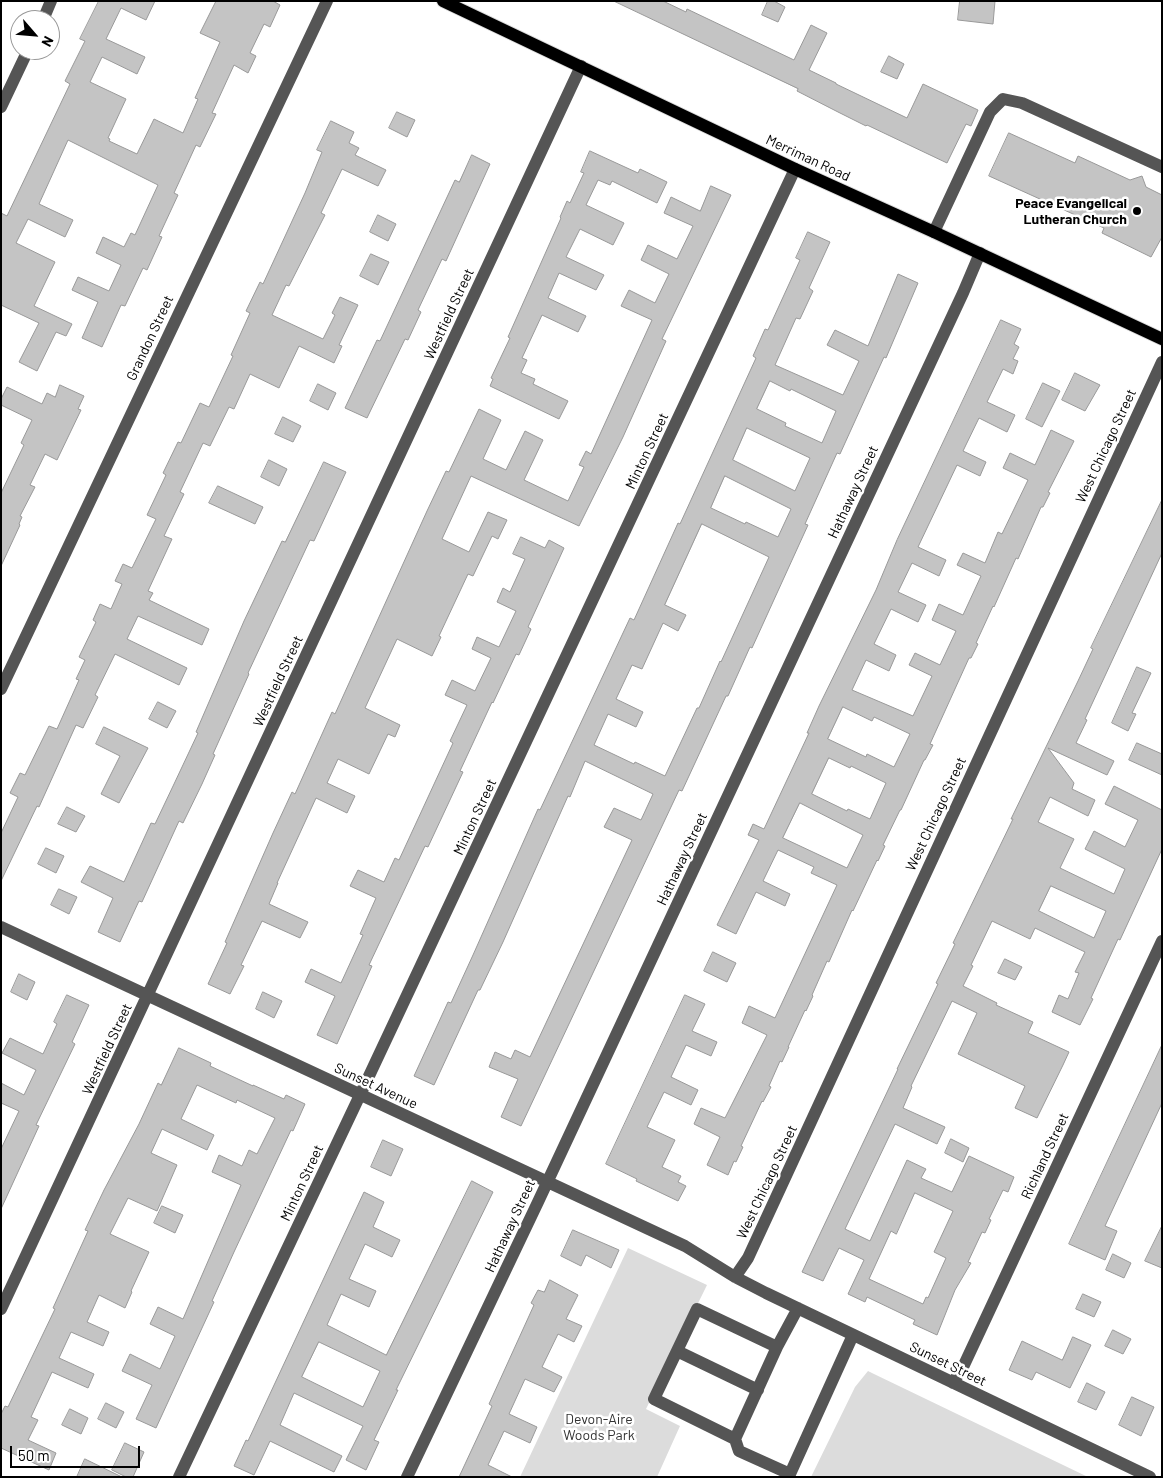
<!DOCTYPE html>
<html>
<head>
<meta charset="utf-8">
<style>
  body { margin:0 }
  #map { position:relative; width:1163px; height:1478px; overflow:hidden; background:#fff; font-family:Barlow,sans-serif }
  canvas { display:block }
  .frame { position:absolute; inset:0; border:2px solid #000; pointer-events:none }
  .north { position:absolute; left:10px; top:10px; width:50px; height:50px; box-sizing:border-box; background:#fff; border:1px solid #999; border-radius:50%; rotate:117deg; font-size:14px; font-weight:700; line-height:20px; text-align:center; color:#000 }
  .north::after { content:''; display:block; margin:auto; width:18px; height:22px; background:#000; clip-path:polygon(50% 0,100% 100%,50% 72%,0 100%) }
  .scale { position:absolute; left:10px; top:1446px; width:130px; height:22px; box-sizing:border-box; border:2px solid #000; border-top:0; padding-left:6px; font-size:15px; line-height:18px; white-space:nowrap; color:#000; -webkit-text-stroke:4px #fff; paint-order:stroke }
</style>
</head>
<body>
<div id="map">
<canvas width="1163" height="1478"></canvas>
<div class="frame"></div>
<div class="north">N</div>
<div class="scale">50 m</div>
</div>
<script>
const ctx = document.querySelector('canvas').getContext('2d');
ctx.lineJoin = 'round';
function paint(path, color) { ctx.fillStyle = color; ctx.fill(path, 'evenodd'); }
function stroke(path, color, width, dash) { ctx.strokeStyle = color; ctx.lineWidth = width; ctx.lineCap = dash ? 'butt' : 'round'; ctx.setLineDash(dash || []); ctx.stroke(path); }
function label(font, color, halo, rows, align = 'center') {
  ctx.font = font + ' Barlow,sans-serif'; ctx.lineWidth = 5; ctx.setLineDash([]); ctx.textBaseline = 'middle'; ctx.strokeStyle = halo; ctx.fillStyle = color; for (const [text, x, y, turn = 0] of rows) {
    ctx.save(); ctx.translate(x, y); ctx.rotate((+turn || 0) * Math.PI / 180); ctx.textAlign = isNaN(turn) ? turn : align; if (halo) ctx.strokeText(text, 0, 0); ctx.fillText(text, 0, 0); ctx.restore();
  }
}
paint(new Path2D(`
  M628 1248 707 1285 646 1409 680 1426 657 1477H520Z
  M868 1371 874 1374 1088 1477H811L855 1387Z`), '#dcdcdc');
const building = new Path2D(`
  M99 1H155L146 20 121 8 106 39 145 57 137 74 102 57 90 82 126 99 108 138 110 139 109 141 137 154 154 119 183 133 198 99 195 98 220 42 200 33 216 1H273L280 5 270 27 264 24 250 53 256 56 248 73 234 65 212 113 216 114 200 147 196 145 174 193 178 195 159 236 162 237 147 270 143 268 125 306 121 305 102 347 82 338 98 302 72 290 78 277 109 291 121 265 96 253 103 237 124 247 131 233 135 235 158 185 68 140 39 204 73 220 65 237 28 219 16 243 55 262 34 306 72 324 66 336 56 332 37 371 19 362 39 323 1 305V213L7 216 70 84 65 81 85 41 80 39Z
  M614 1H663L686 12 687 9 794 60 811 25 827 33 809 70 836 83V84L907 118 923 84 978 110 971 126 966 124 947 163 867 125 866 126 838 112 797 91 798 89Z
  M768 1H774L785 7 778 22 762 15Z
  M960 1H995L993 24 958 20Z
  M889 56 904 64 897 79 881 72Z
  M397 112 415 120 407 137 389 128Z
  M331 121 354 132 349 143 359 148 355 155 386 170 378 186 342 169 321 213 325 215 289 286 286 285 272 315 323 339 335 315 332 313 340 297 358 305 339 345 342 346 334 363 299 346 279 388 250 374 234 409 229 407 210 446 203 443 180 492 184 494 164 536 172 539 148 591 153 593 149 600 209 629 202 645 138 616 127 639 187 668 179 685 115 654 95 695 98 697 83 728 76 725 39 807 37 806 1 881V833L18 797 10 793 20 773 25 775 49 726 57 729 79 680 76 679 85 660 79 657 96 622 93 620 100 604 111 609 122 584 115 581 123 564 132 568 156 519 147 515 166 475 163 473 178 442 181 443 200 403 209 407 233 356 231 355 250 313 246 311 260 282 263 284 305 193 322 152 317 150Z
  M1009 133 1075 163 1078 156 1130 180 1142 176 1146 187 1162 195V237L1151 257 1102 233 1104 228 989 176Z
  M590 151 638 173 640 169 667 182 657 203 612 181 610 185 598 180 586 205 624 223 613 245 580 229 566 257 604 275 596 290 559 273 548 298 586 316 578 332 542 315 522 358 527 360 521 373 535 379 533 384 568 401 559 419 490 386 493 379 491 378 510 338 508 337 561 218 560 217 567 201 570 203 584 173 581 172Z
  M472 155 490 164 446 261 442 259 418 310 421 312 408 340 405 339 367 418 345 408 377 340 380 341 455 180 459 182Z
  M711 186 731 195 662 339 666 341 623 437 579 526 471 476 442 539 469 552 488 512 507 520 498 539 492 536 473 576 468 574 439 636 441 637 432 656 397 639 365 708 400 725 395 737 388 734 369 774 338 759 327 783 355 796 347 813 316 798 277 883H278L269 904 308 922 300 938 262 921 241 965 244 966 230 994 208 984 227 943 225 942 273 833 292 792 295 794 332 712 335 714 427 511 446 471 449 472 479 409 501 420 483 459 506 470 525 431 543 440 524 480 568 501 584 467 579 465 586 451 591 454 652 320 621 306 629 290 655 303 669 274 641 260 648 245 677 259 693 226 664 213 671 197 700 211Z
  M378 215 396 224 388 241 370 232Z
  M808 232 830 242 809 288 813 291 800 319 796 318 775 365 843 395 859 361 827 345 835 330 868 346 898 274 918 283 886 358 884 357 840 454 837 453 805 524 808 525 752 648 750 647 728 696H726L682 791 679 790 521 1126 501 1117 518 1079 489 1067 495 1052 511 1059 515 1050 530 1057 632 840 604 827 614 808 641 820 653 794 585 761 570 797 568 796 503 942 480 990H478L434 1085 414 1076 448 1002 451 1003 473 955 538 809 540 810 630 618 634 620 678 523 680 524 756 358 753 356 765 329 768 330 800 260 796 258ZM770 381 790 391 791 389 836 411 822 443 785 426 786 423 757 409ZM747 428 810 458 795 491 733 460ZM725 476 791 509 778 537 746 522 745 524 711 508ZM702 524 769 557 721 662 720 661 699 708H697L665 776 635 762 634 764 594 745 608 714 636 727 643 712 616 699 632 665 642 669 663 623 678 631 686 615 665 605Z
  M371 254 389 262 378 285 360 276Z
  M1001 320 1021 329 1014 344 1019 347 1013 359 1018 361 1013 374 1003 369 987 402 1015 415 1007 432 979 418 963 451 986 462 980 476 957 465 918 547 946 560 939 576 912 563 898 592 926 605 918 622 891 609 874 644 896 655 889 671 866 660 852 690 913 716 932 676 909 665 915 653 940 665 956 631 932 620 939 604 963 615 981 576 957 565 963 553 985 563 998 532 1002 534 1028 480 1003 468 1010 453 1035 465 1051 430 1074 441 1048 492 1050 493 1043 507H1041L1018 559 1016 558 994 607 993 606 976 643 978 644 971 658H969L930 744 933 745 925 760H924L901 810H900L883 845 885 846 878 861 877 860 853 911 852 910 829 962 827 961 812 995 813 996 806 1011 805 1010 788 1047H789L782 1062 780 1061 769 1086 771 1087 763 1102 762 1101 741 1146 743 1147 736 1162 734 1161 728 1175 707 1165 720 1137 694 1124 701 1108 725 1118 767 1035 742 1023 749 1006 775 1018 837 885 811 873 814 867 778 850 763 881 790 894 785 906 756 892 736 934 717 925 759 840 748 835 753 824 764 829 809 733H807L819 706 876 590 897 540ZM843 707 872 721 874 717 910 734 894 767 867 754 866 757 828 739ZM829 758 850 768 851 766 886 783 870 819 848 809 847 811 812 794ZM800 803 863 835 847 868 783 838Z
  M1075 373 1100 385 1085 411 1062 400Z
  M1043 383 1060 391 1042 427 1026 419Z
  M318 384 336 393 328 410 310 401Z
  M60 385 84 396 78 409 81 410 57 460 45 454 30 485 35 487 20 516 22 517 19 524 20 525 1 566V493L24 445 21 443 32 420 1 405V399L7 387 42 404 47 393 55 397Z
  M283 417 301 426 293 442 275 434Z
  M269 460 287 469 279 486 261 477Z
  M324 462 346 472 314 541 310 540 248 673 249 674 213 754 215 755 202 784 183 823 179 821 142 902 139 901 120 942 98 932 113 898 81 882 90 866 124 882 151 823 155 824 174 784 198 733 196 732 244 621 282 541 285 542Z
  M218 486 263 507 255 524 209 503Z
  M1162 500V553L1085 719 1087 720 1076 743 1114 761 1107 775 1048 748 1074 783 1072 789 1095 800 1088 816 1050 797 1038 822 1074 839 1060 868 1114 894 1125 869 1085 849 1094 831 1125 847 1138 820 1105 804 1114 786 1162 810V849L1120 940 1118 939 1091 998 1093 999 1080 1025 1052 1012 1059 995 1068 999 1079 973 1075 972 1085 952 1035 928 1030 939 992 921 971 965 973 966 963 986 997 1003 996 1005 1033 1022 1028 1033 1069 1052 1063 1065 1037 1118 1015 1108 1025 1086 958 1054 977 1013 952 1001 911 1086 912 1087 903 1108 945 1127 937 1144 895 1124 845 1229 870 1241 907 1160 926 1169 921 1178 952 1192 969 1156 1014 1177 1008 1192 1003 1190 989 1219 991 1220 985 1233 982 1232 968 1262 971 1263 955 1290 937 1335 913 1324 915 1320 867 1297 865 1302 848 1294 864 1260 839 1248 823 1281 802 1272 898 1069H897L938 984 936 983 955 944 953 943 1013 819H1011L1078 681 1093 649 1091 648ZM1051 886 1106 911 1094 938 1039 911ZM915 1193 953 1211 934 1252 946 1258 928 1298 926 1297 923 1304 869 1279 891 1231 896 1234Z
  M521 537 545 548 549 540 564 548 528 627 531 629 519 655 516 654 493 703 492 702 460 771 463 772 428 847 425 846 402 895 369 965 372 966 337 1044 317 1035 335 996 305 982 311 969 341 983 363 935 360 934 376 898 350 886 358 870 384 882 395 858 399 860 453 743 450 741 467 705 445 695 452 680 475 691 491 658 472 649 477 637 499 647 516 611 497 602 503 588 510 592 525 559 513 554Z
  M1137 667 1151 673 1132 713 1136 714 1128 731 1112 723Z
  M158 702 176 711 167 728 149 719Z
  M104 727 148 748 119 803 101 794 120 756 96 744Z
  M1137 743 1162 754V775L1129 760Z
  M67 807 85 816 76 832 58 824Z
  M46 848 64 856 56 873 38 864Z
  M59 889 77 897 69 914 51 905Z
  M713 952 736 963 727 982 704 971Z
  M1005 959 1022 967 1015 980 998 973Z
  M19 974 35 982 27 1000 11 992Z
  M263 992 282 1001 274 1018 256 1009Z
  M67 995 89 1005 72 1042 75 1044 36 1125 39 1126 1 1209V1149L19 1111 1 1103V1083L24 1095 36 1070 2 1053 10 1038 43 1054 57 1024 54 1022Z
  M685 995 705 1004 692 1031 717 1042 711 1056 686 1045 671 1077 698 1090 691 1105 664 1092 647 1127 675 1140 662 1167 681 1176 678 1182 686 1186 678 1201 636 1181 637 1179 606 1164Z
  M1162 1045V1103L1105 1226 1117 1231 1105 1260 1069 1244Z
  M179 1048 211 1063 210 1066 253 1086V1085L284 1099 286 1095 305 1104 293 1131 291 1130 234 1252 212 1301 214 1302 156 1428 136 1419 152 1385 122 1371 130 1354 160 1369 175 1336 150 1324 158 1307 183 1319 241 1185 212 1172 219 1155 242 1166 249 1150 257 1154 275 1118 237 1100 236 1103 197 1085 181 1119 214 1135 207 1150 162 1129 151 1153 177 1165 157 1211 128 1198 110 1234 149 1252 131 1291 132 1292 125 1308 99 1295 87 1322 109 1332 103 1346 71 1332 59 1358 94 1374 88 1388 52 1372 31 1417 38 1420 28 1440 56 1453 49 1470 1 1448V1414L5 1406 8 1407 55 1309 53 1308 88 1231 85 1230 104 1190 139 1124 158 1083 161 1085Z
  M951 1139 969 1148 963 1162 945 1153Z
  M383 1140 403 1149 391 1176 371 1167Z
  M472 1181 493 1192 396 1390H398L374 1440 379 1442 366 1470 346 1460 363 1426 294 1393 280 1425 342 1456 334 1472 270 1441 254 1475 234 1466 246 1440 248 1441 364 1192 384 1202 373 1227 400 1240 392 1257 365 1244 349 1279 376 1291 369 1307 341 1294 327 1325 386 1355ZM319 1342 380 1371 363 1407 302 1377Z
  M162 1206 183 1215 175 1233 154 1223Z
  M1162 1226V1268L1145 1261Z
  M573 1230 619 1250 611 1268 586 1255 581 1266 561 1256Z
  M1113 1254 1131 1263 1124 1278 1106 1270Z
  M550 1280 578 1295 566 1319 582 1326 574 1342 558 1334 542 1367 562 1377 554 1392 525 1379 509 1414 537 1427 530 1443 504 1431 488 1465 512 1477H459L492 1406 489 1404 534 1305 531 1303 538 1290 544 1292Z
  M1083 1294 1101 1302 1094 1317 1076 1309Z
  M1113 1330 1131 1339 1123 1354 1105 1346Z
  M1073 1337 1091 1345 1070 1388 1036 1372 1032 1380 1009 1370 1022 1341 1062 1360Z
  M1087 1383 1105 1392 1096 1410 1078 1402Z
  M1132 1397 1154 1407 1141 1436 1119 1425Z
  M106 1403 124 1412 116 1428 98 1419Z
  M70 1409 88 1418 81 1434 62 1425Z
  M125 1443 144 1452 133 1477H126L112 1470Z
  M85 1459 122 1477H77Z`);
paint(building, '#c4c4c4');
stroke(building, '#999', 1);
const major = new Path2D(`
  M443 1 795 169 934 232 1162 339`);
stroke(major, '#dbdbdb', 14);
stroke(new Path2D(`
  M43 20 51 1
  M1 107 28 50
  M934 232 990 112 1003 99 1022 103 1162 167
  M1 689 327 1
  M1 927 685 1246 735 1277 766 1293 1150 1477
  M735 1277 748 1258 1162 362
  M1 1309 581 66
  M777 1347 697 1309 654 1399 735 1439 777 1347 798 1308
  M677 1351 758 1390
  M953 1383 964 1365 1162 941
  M735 1439 739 1451 790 1474 853 1335
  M179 1477 369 1076 795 169
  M407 1477 538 1202 963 293 980 253`), '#555', 12);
stroke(major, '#000', 12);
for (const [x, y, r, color] of [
  [1137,211,5,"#000"]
]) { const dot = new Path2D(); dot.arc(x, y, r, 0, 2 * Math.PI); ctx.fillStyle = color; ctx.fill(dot); stroke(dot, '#fff', 2); }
label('14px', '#000', '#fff', [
  ["Merriman Road",808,158,25],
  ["Westfield Street",449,314,-65],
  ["Grandon Street",150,338,-65],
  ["West Chicago Street",1106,446,-65],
  ["Minton Street",647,451,-65],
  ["Hathaway Street",853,492,-65],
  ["Westfield Street",278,681,-65],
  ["West Chicago Street",936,814,-65],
  ["Minton Street",475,817,-65],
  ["Hathaway Street",682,859,-65],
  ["Westfield Street",107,1049,-65],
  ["Sunset Avenue",376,1086,25],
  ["Richland Street",1045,1156,-65],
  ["West Chicago Street",767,1182,-65],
  ["Minton Street",302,1183,-65],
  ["Hathaway Street",510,1226,-65],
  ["Sunset Street",948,1364,26]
]);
label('bold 14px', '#000', '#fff', [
  ["Peace Evangelical",1127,203],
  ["Lutheran Church",1127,219]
], 'right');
label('14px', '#333', '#fff', [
  ["Devon-Aire",599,1419],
  ["Woods Park",599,1435]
]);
</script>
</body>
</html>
